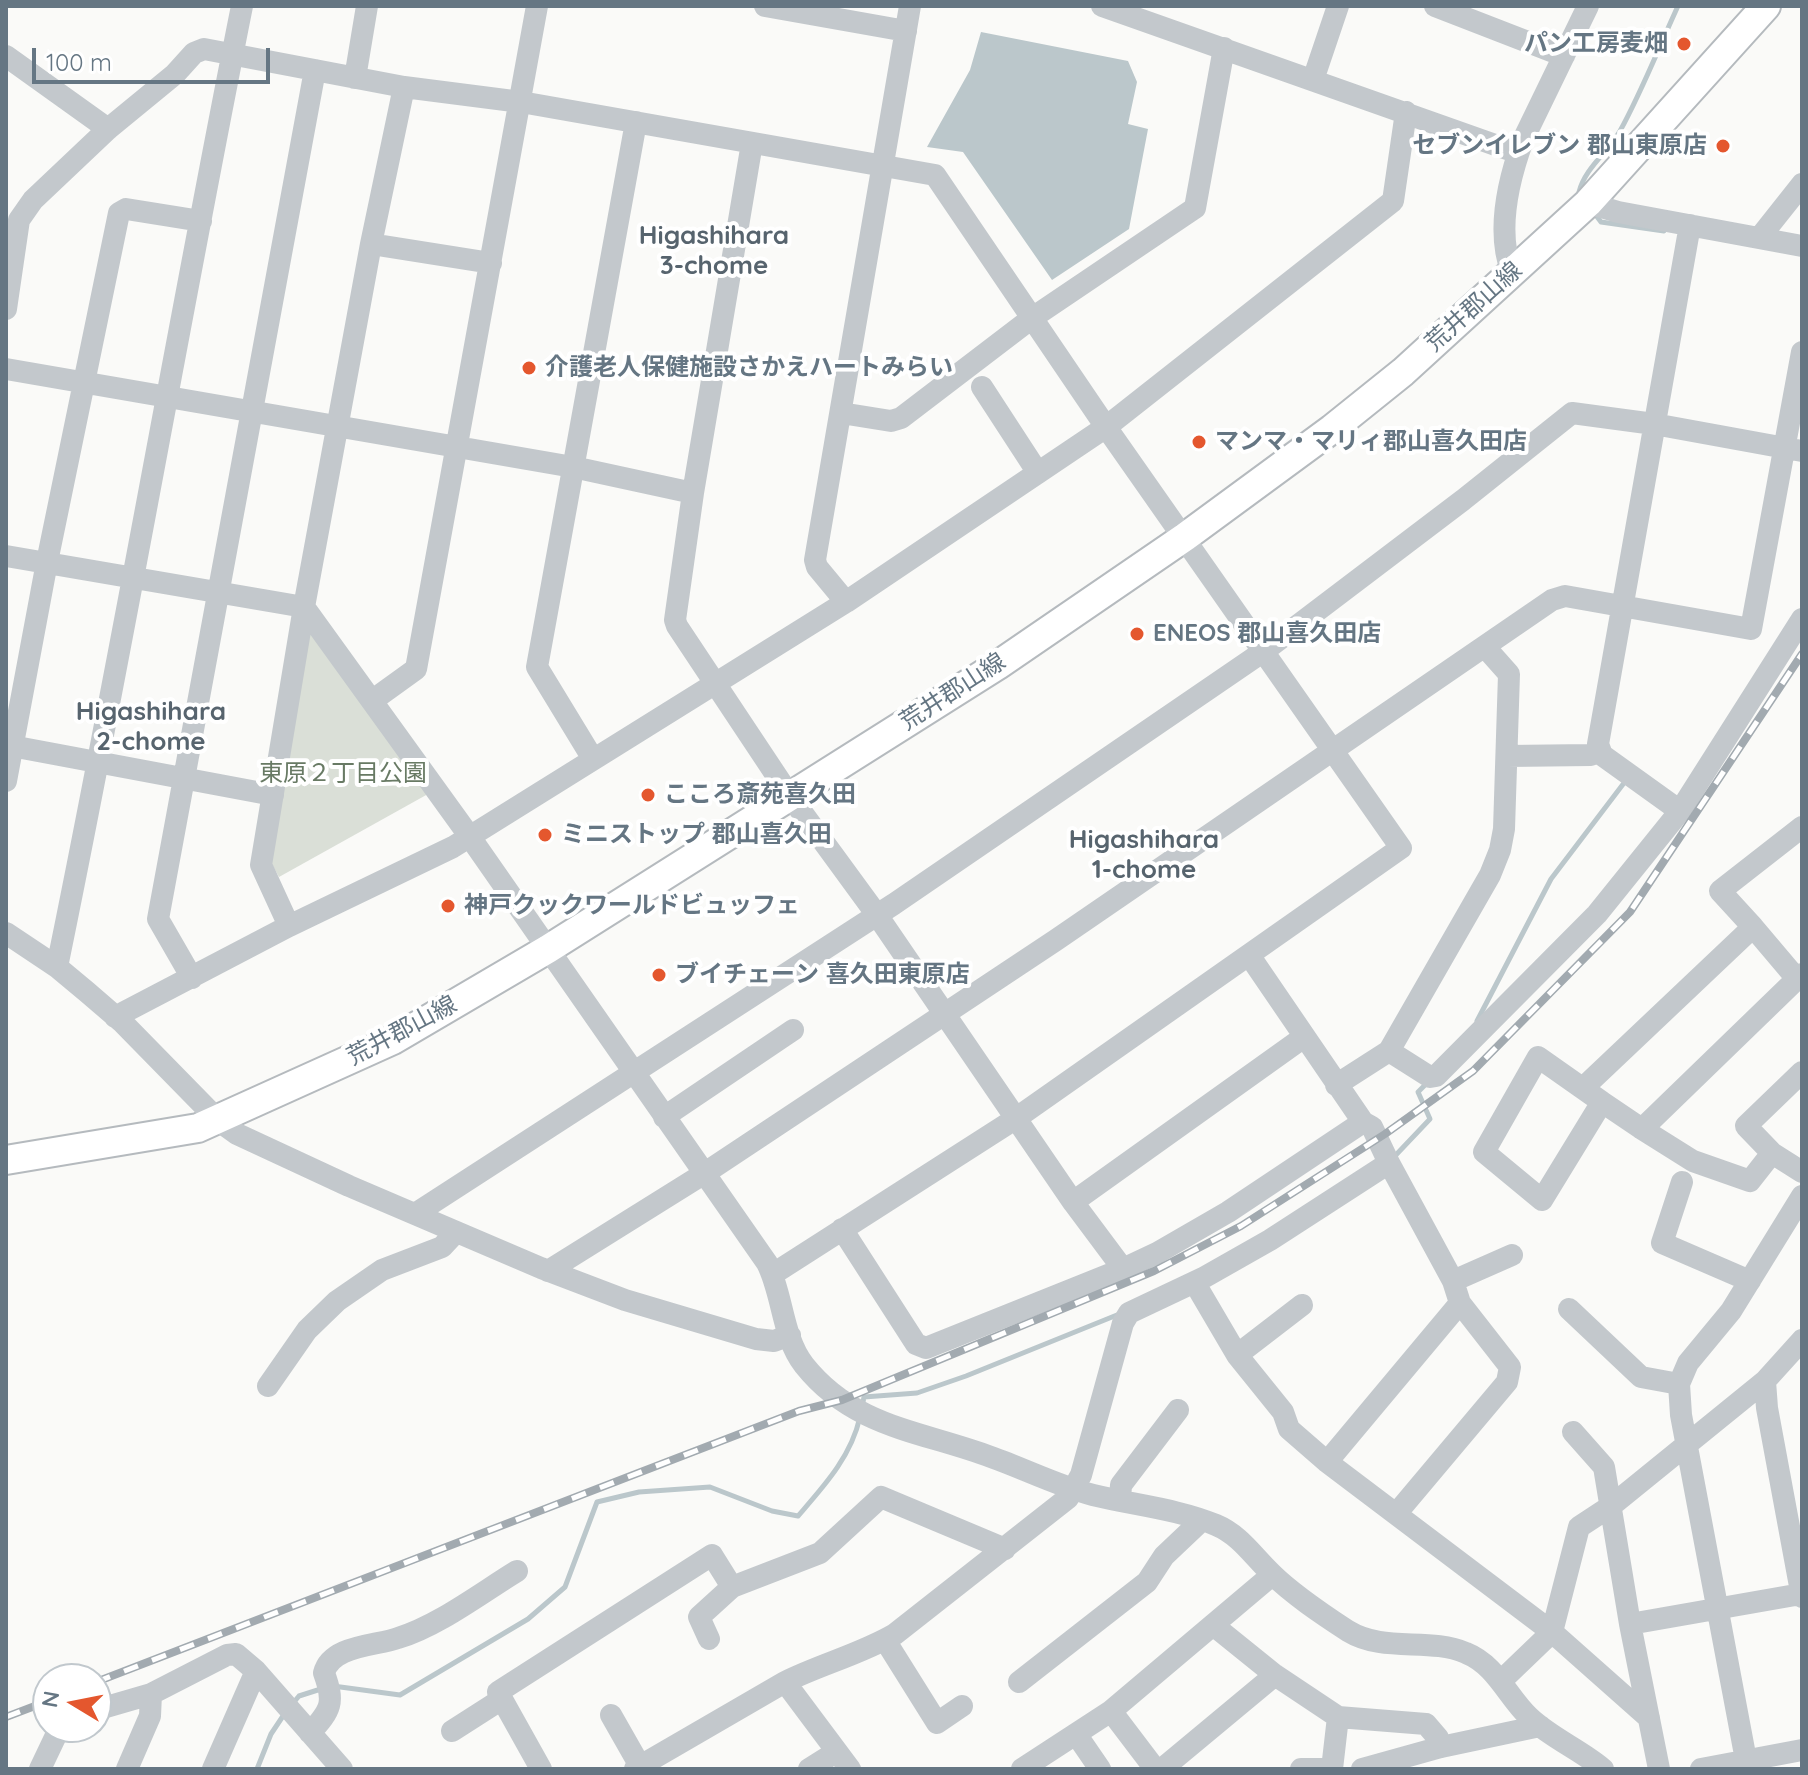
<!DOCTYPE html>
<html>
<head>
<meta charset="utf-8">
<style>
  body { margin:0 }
  #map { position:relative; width:1808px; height:1775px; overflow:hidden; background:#fafaf8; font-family:Quicksand,sans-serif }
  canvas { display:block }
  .frame { position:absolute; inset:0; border:8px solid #657683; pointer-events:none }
  .north { position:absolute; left:32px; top:1663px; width:80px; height:80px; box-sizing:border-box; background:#fff; border:2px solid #c1c8cd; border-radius:50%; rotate:280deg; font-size:22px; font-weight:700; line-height:32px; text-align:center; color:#657683 }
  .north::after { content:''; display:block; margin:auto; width:28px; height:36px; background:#e4572e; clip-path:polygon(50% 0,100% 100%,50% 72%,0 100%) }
  .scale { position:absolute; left:32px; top:48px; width:238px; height:36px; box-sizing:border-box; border:4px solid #657683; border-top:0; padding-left:10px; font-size:24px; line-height:28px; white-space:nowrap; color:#657683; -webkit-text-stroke:6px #fff; paint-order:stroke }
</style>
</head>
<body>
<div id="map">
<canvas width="1808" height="1775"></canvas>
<div class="frame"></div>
<div class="north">N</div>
<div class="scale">100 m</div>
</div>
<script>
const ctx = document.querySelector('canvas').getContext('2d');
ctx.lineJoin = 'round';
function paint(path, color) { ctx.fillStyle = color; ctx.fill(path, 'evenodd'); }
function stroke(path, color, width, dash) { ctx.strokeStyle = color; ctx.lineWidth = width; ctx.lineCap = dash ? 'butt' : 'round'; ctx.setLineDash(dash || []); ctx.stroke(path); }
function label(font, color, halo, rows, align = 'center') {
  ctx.font = font + ' Quicksand,"Noto Sans JP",sans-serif'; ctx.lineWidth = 8; ctx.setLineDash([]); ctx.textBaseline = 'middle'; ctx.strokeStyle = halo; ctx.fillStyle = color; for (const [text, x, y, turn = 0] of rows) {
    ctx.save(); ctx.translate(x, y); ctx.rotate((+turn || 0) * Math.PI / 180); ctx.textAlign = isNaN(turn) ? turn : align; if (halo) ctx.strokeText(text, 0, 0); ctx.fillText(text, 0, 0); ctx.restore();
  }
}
paint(new Path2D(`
  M309 629 428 794 279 877 270 861Z`), '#dadfd7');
paint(new Path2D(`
  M981 32 1128 61 1137 82 1128 124 1148 129 1129 229 1052 280 963 152 927 147 970 70Z`), '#bbc7cb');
stroke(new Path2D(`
  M1582 196 1579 192C1585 168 1608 152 1620 131 1642 91 1659 47 1678 6
  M1595 214 1601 222 1664 231
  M1477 1021 1551 879 1627 779
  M1393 1158 1430 1119 1418 1092 1428 1082
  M862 1407 864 1397 917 1393 966 1376 1117 1315
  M333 1686 400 1695 528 1619 565 1587 597 1502 639 1492 710 1487 772 1511 798 1516C824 1486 851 1457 860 1417
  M294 1702 299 1696 324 1688
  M257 1769 271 1734 285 1713`), '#bbc7cb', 5);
const major = new Path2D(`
  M6 1160 198 1128 393 1040 548 949 998 665 1185 537 1332 429 1403 372 1588 203 1766 6`);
stroke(major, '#b5babe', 32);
stroke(new Path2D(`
  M765 6 906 31
  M1102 6 1518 153
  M1435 6 1564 56
  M6 56 108 129
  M355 78 367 6
  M1313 80 1338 6
  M752 143 693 493 675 620 677 626 790 796 877 915 1073 1202 1123 1269
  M1588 203 1618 212 1802 246
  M1760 237 1802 184
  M371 244 491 263
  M1512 273C1496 232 1508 181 1523 140L1588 6
  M6 309 19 220 33 200 108 129 175 74 194 53 204 49 404 87 521 102 935 175 1106 427 1401 848 1015 1119 773 1274
  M6 369 573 467 693 493
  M982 387 1038 473
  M841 413 891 421 901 418 1032 318 1195 208 1224 48
  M6 556 304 607 470 837 767 1263C783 1294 782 1337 804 1365 854 1428 922 1431 991 1457 1025 1469 1058 1486 1093 1495 1134 1505 1178 1509 1216 1525 1240 1535 1253 1556 1271 1573 1292 1594 1322 1614 1348 1631 1384 1653 1429 1637 1466 1653 1496 1665 1507 1696 1529 1717 1551 1738 1581 1750 1603 1769
  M846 602 817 567 815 560 910 6
  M373 700 416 669 537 6
  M6 745 273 795
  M1507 756 1591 755 1599 751
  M593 759 537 667 636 122
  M6 781 47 562 119 213 126 209 201 221
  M1680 811 1602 755 1598 744 1690 225
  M289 926 261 865 304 607 371 244 404 87
  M1753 927 1797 979
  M6 933 57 967 87 992 123 1023 219 1121 237 1134 349 1186 541 1268 625 1300 756 1339 774 1341 790 1335
  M1249 955 1363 1122 1372 1127 1389 1163
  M57 967C123 647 178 326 242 6
  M1802 974 1642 1129 1693 1161 1750 1181 1772 1153 1802 1172
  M192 978 158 919 315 70
  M115 1017 289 926 453 847 846 602 1106 427 1393 201 1406 112
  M1389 1051 1430 1077 1436 1076 1597 914 1680 811 1802 619
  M1336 1085 1389 1051 1490 875 1500 850 1504 829 1509 674 1485 647
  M1583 1088 1753 927 1720 891 1802 827
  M1602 1102 1538 1057 1484 1152 1542 1200 1602 1102 1642 1129
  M664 1117 793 1030
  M1772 1153 1746 1126 1802 1072
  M1682 1182 1662 1243 1750 1281
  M1073 1202 1304 1037
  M415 1214 894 904 1264 651 1463 500 1572 413 1654 424 1802 451
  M842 1229 916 1344 926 1348 1123 1269 1157 1253 1228 1212 1363 1122
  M548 1271 705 1173 1056 940 1552 600 1565 596 1751 629 1802 352
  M1453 1281 1512 1255
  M1200 1292 1237 1355 1283 1412 1289 1429 1327 1462 1552 1632 1649 1718
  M1569 1309 1641 1377 1679 1384
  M1237 1355 1302 1305
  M1765 1381 1767 1408 1802 1597
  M268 1386 307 1330 337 1301 382 1270 442 1247 456 1232
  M1573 1432 1604 1467 1630 1624 1659 1769
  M1327 1462 1460 1303
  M1120 1501 1121 1485 1178 1410
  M1630 1624 1801 1594
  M1213 1625 1275 1675 1338 1717 1332 1769
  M709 1639 699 1617 732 1587
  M885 1640 937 1723 962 1706
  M1501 1681 1552 1632 1579 1527 1611 1506 1765 1381 1802 1340
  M785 1682 850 1769
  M1019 1682 1147 1582 1164 1556 1202 1520
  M96 1710 151 1694 227 1655 236 1654 256 1671 342 1769
  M611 1715 640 1766
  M1338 1717 1426 1724 1438 1738 1441 1747
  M452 1731 502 1699
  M310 1733C331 1710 335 1703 324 1673 331 1645 376 1646 398 1638 438 1626 481 1593 517 1571
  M1076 1734 1100 1769
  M1746 1760 1681 1415 1679 1384 1688 1363 1731 1311 1802 1196
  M40 1769 60 1727
  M127 1769 150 1716 151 1694
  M213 1769 256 1671
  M541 1769 498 1692 712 1555 732 1587 820 1553 881 1497 1005 1549
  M635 1769 785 1682C821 1664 861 1654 895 1634L1068 1498 1081 1475 1123 1323 1129 1313 1203 1278 1270 1240 1389 1163 1453 1281 1460 1303 1510 1367 1507 1382 1396 1514
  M809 1769 836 1752
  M1022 1769 1111 1711
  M1155 1769 1111 1711 1272 1575
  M1162 1769 1275 1675
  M1301 1769H1326
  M1362 1769 1441 1747 1540 1726
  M1701 1769 1802 1750`), '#c3c8cc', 22);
stroke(major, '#fff', 28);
const rail = new Path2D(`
  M96 1682 799 1411 842 1400 1154 1271 1241 1226 1385 1134 1473 1071 1630 912 1802 654
  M6 1717 48 1701`);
stroke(rail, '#a2aab0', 8);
stroke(rail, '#fff', 5, [15]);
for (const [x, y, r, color] of [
  [1684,44,8,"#e4572e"],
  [1723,146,8,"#e4572e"],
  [529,368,8,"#e4572e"],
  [1199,442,8,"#e4572e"],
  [1137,634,8,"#e4572e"],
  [648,795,8,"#e4572e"],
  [545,835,8,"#e4572e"],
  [448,906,8,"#e4572e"],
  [659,975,8,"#e4572e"]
]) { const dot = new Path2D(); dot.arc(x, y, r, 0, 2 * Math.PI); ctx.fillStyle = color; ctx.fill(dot); stroke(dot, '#fff', 3); }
label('bold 24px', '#657683', '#fff', [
  ["パン工房麦畑",1668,44,"right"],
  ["セブンイレブン 郡山東原店",1707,146,"right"],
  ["介護老人保健施設さかえハートみらい",545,368],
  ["マンマ・マリィ郡山喜久田店",1215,442],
  ["ENEOS 郡山喜久田店",1153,634],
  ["こころ斎苑喜久田",664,795],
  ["ミニストップ 郡山喜久田",561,835],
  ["神戸クックワールドビュッフェ",464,906],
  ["ブイチェーン 喜久田東原店",675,975]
], 'left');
label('24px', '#657683', '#fff', [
  ["荒井郡山線",1474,307,-42],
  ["荒井郡山線",953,692,-33],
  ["荒井郡山線",402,1031,-28]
]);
label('24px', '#687a64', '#fff', [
  ["東原２丁目公園",343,774]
]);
label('bold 26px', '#57646e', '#fff', [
  ["Higashihara",714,236],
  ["3-chome",714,266],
  ["Higashihara",151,712],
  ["2-chome",151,742],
  ["Higashihara",1144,840],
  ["1-chome",1144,870]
]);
</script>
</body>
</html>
